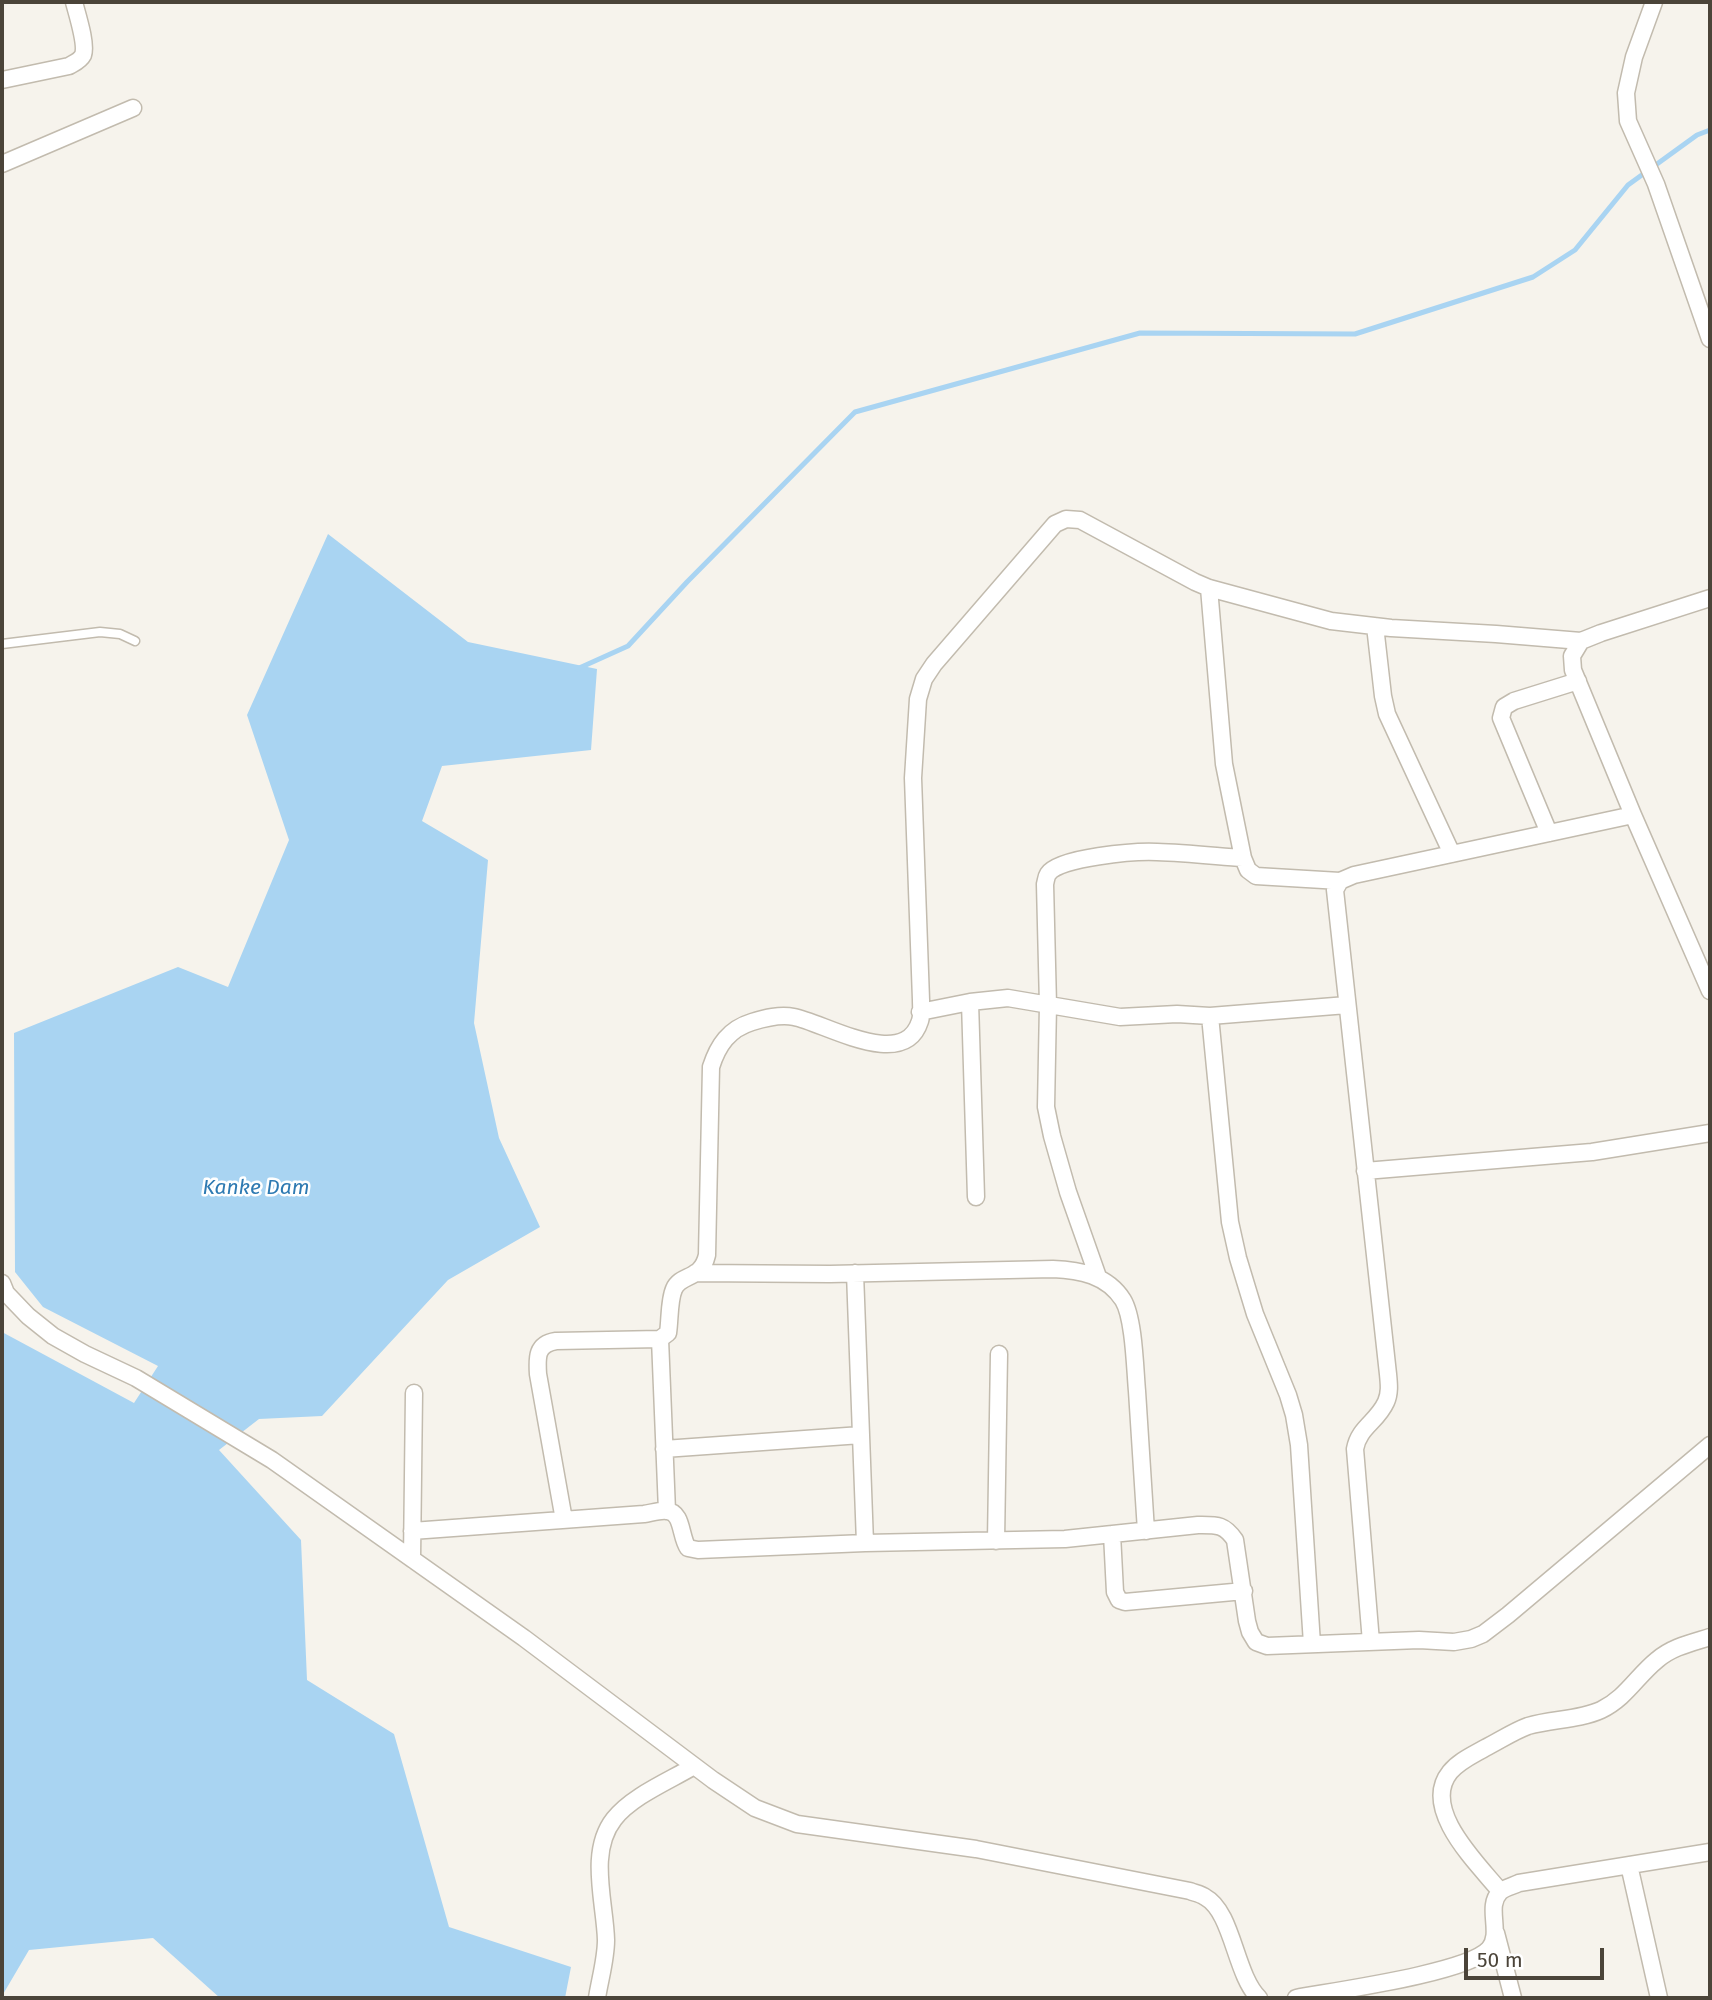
<!DOCTYPE html>
<html>
<head>
<meta charset="utf-8">
<style>
  body { margin:0 }
  #map { position:relative; width:1712px; height:2000px; overflow:hidden; background:#f6f3ec; font-family:"Fira Sans",sans-serif }
  canvas { display:block }
  .frame { position:absolute; inset:0; border:4px solid #4b4439; pointer-events:none }
  .scale { position:absolute; left:1464px; top:1948px; width:140px; height:32px; box-sizing:border-box; border:4px solid #4b4439; border-top:0; padding-left:9px; font-size:21px; line-height:24px; white-space:nowrap; color:#4b4439; -webkit-text-stroke:5px #fff; paint-order:stroke }
</style>
</head>
<body>
<div id="map">
<canvas width="1712" height="2000"></canvas>
<div class="frame"></div>
<div class="scale">50 m</div>
</div>
<script>
const ctx = document.querySelector('canvas').getContext('2d');
ctx.lineJoin = 'round';
function paint(path, color) { ctx.fillStyle = color; ctx.fill(path, 'evenodd'); }
function stroke(path, color, width, dash) { ctx.strokeStyle = color; ctx.lineWidth = width; ctx.lineCap = dash ? 'butt' : 'round'; ctx.setLineDash(dash || []); ctx.stroke(path); }
function label(font, color, halo, rows, align = 'center') {
  ctx.font = font + ' "Fira Sans",sans-serif'; ctx.lineWidth = 5; ctx.setLineDash([]); ctx.textBaseline = 'middle'; ctx.strokeStyle = halo; ctx.fillStyle = color; for (const [text, x, y, turn = 0] of rows) {
    ctx.save(); ctx.translate(x, y); ctx.rotate((+turn || 0) * Math.PI / 180); ctx.textAlign = isNaN(turn) ? turn : align; if (halo) ctx.strokeText(text, 0, 0); ctx.fillText(text, 0, 0); ctx.restore();
  }
}
paint(new Path2D(`
  M328 534 468 642 597 669 591 750 442 766 422 821 488 860 474 1023 499 1138 540 1227 448 1280 322 1416 259 1419 219 1450 301 1540 307 1680 394 1734 449 1927 571 1967 565 1998H220L153 1938 29 1950 2 1996V1332L134 1403 158 1366 43 1307 15 1272 14 1033 178 967 228 987 289 840 247 715Z`), '#a9d4f2');
stroke(new Path2D(`
  M577 669 628 646 687 582 855 412 1140 333 1355 334 1533 277 1575 250 1628 185 1697 135 1710 130`), '#a9d4f2', 5);
const service = new Path2D(`
  M2 644 100 632 120 634 135 641`);
const minor = new Path2D(`
  M1654 2 1634 57 1626 93 1628 121 1656 184 1710 339
  M2 80 69 66C74 63 80 61 83 55 87 44 77 14 74 2
  M2 164 133 108
  M1209 588 1224 764 1243 858 1248 870 1256 876 1340 881
  M1710 598 1601 633 1581 641 1572 656 1573 670 1633 815 1710 991
  M1375 626 1383 696 1387 714 1452 854
  M1549 833 1501 718 1504 707 1514 701 1578 681
  M970 1002 976 1197
  M920 1012 970 1002 1008 998 1120 1017 1177 1014 1210 1016 1347 1005
  M1210 1016 1230 1222 1238 1258 1255 1314 1288 1395 1294 1415 1299 1445 1312 1644
  M1365 1171 1592 1152 1710 1133
  M695 1273 830 1274 1053 1269C1080 1270 1107 1275 1123 1300 1134 1318 1135 1369 1137 1391 1140 1438 1143 1484 1146 1531
  M855 1273 865 1543
  M1098 1277 1068 1192 1052 1136 1046 1107 1048 1005 1045 884C1046 881 1046 877 1048 874 1059 857 1136 851 1157 852 1186 853 1215 856 1243 858
  M2 1283 6 1293 28 1316 53 1336 85 1354 136 1378 272 1460 524 1638 713 1780 755 1808 797 1824 976 1849 1190 1891C1195 1893 1201 1894 1205 1897 1233 1912 1235 1975 1259 1998
  M660 1339 667 1511
  M664 1449 861 1435
  M564 1520 538 1374C537 1358 536 1344 556 1341L660 1339 668 1333C670 1320 669 1300 674 1289 681 1273 701 1281 707 1255L711 1067C718 1045 729 1029 752 1022 765 1018 780 1014 794 1017 825 1023 904 1072 920 1021 922 1015 921 1007 921 1000L913 778 918 699 924 679 934 664 1055 524 1066 519 1080 520 1195 582 1209 588 1331 621 1391 628 1496 634 1581 641
  M412 1531 644 1514C651 1513 660 1510 667 1511 683 1512 680 1537 688 1548L698 1550 865 1543 1065 1539 1198 1525C1217 1525 1224 1524 1235 1540L1247 1621 1250 1632 1256 1642 1267 1646 1419 1640 1454 1642 1471 1639 1483 1634 1508 1615 1710 1445
  M1112 1534 1115 1592 1119 1600 1125 1602 1244 1591
  M996 1541 999 1354
  M412 1559 414 1393
  M1371 1642 1355 1449C1359 1427 1377 1422 1386 1402 1390 1393 1389 1384 1388 1374L1335 890 1340 881 1354 875 1633 815
  M1629 1865 1659 1998
  M1500 1891C1478 1864 1420 1809 1450 1772 1459 1761 1473 1755 1485 1748 1499 1741 1514 1731 1528 1726 1552 1719 1579 1720 1601 1710 1626 1698 1637 1676 1657 1660 1672 1647 1691 1643 1710 1637
  M1496 1933 1513 1998
  M597 1998C600 1979 606 1959 606 1940 605 1902 588 1852 614 1819 632 1796 669 1781 694 1766
  M1296 1998C1333 1991 1467 1973 1489 1949 1503 1933 1485 1907 1500 1892 1504 1888 1513 1886 1519 1883L1710 1852`);
stroke(service, '#c2bbae', 11);
stroke(minor, '#c2bbae', 19);
stroke(service, '#fff', 8);
stroke(minor, '#fff', 16);
label('italic 21px', '#2e7ab2', '#fff', [
  ["Kanke Dam",256,1188]
]);
</script>
</body>
</html>
